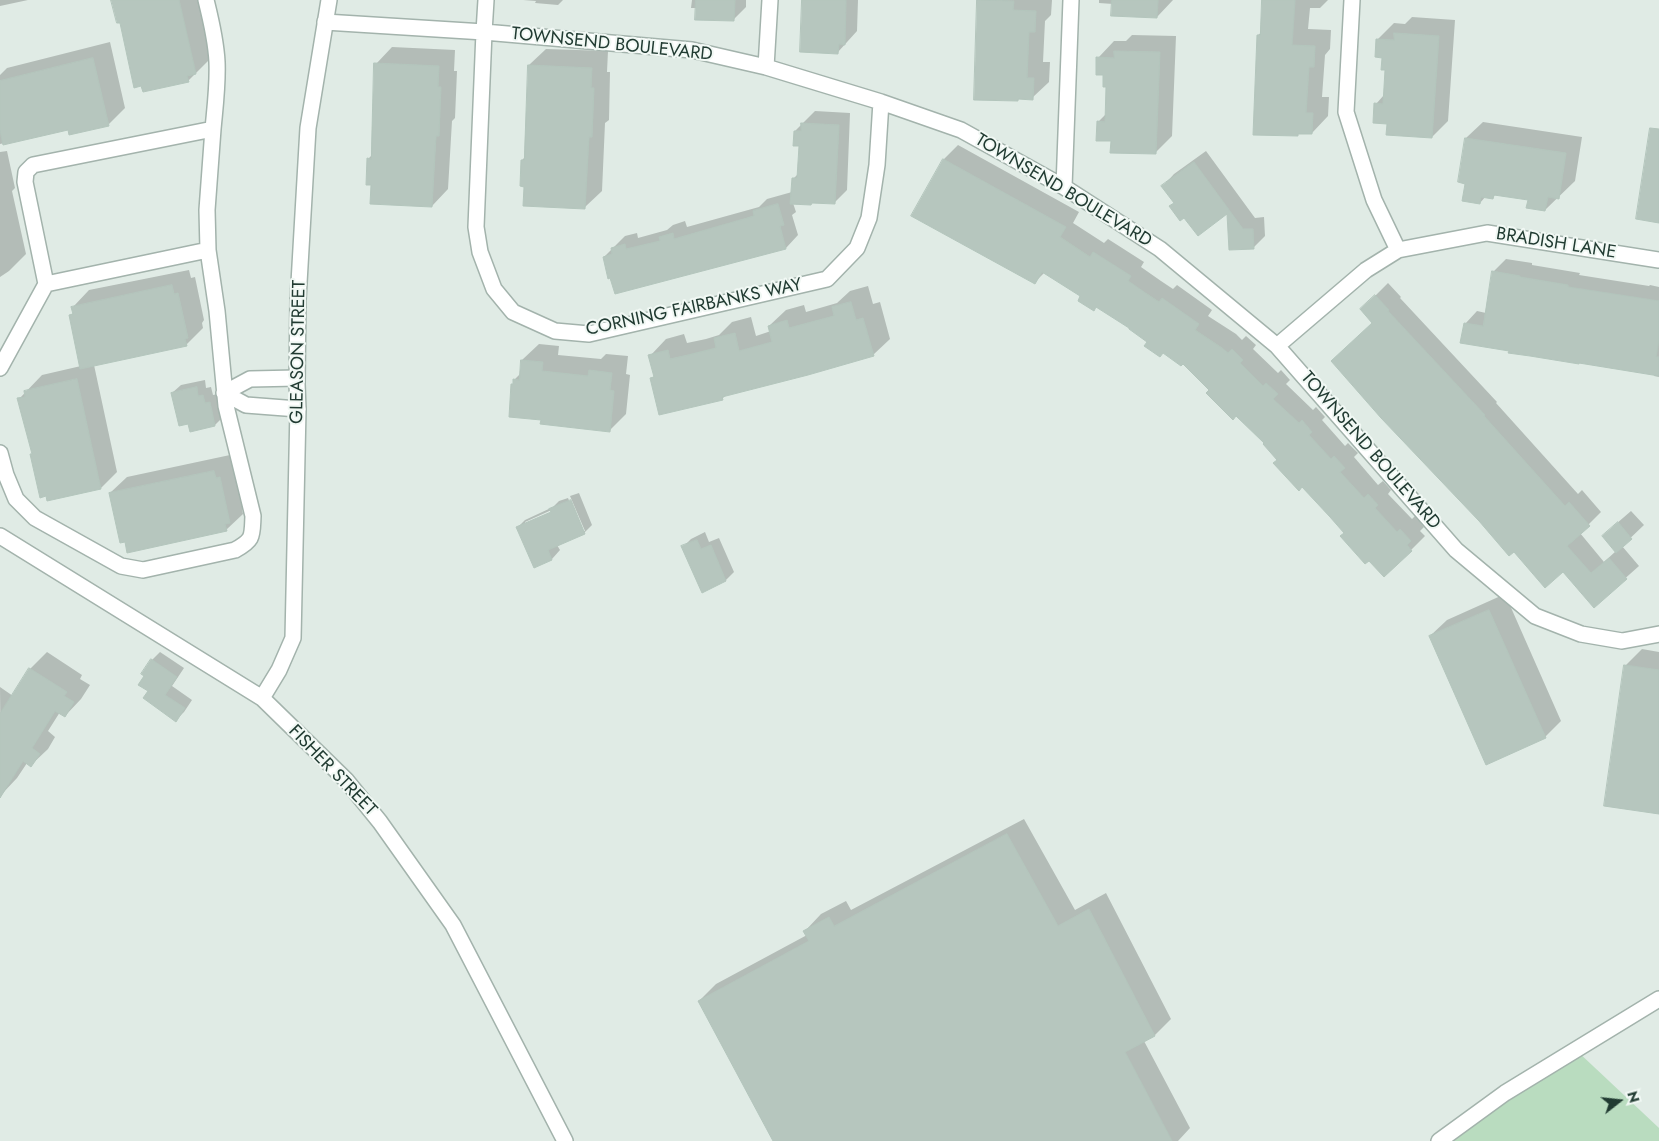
<!DOCTYPE html>
<html>
<head>
<meta charset="utf-8">
<style>
  body { margin:0 }
  #map { position:relative; width:1659px; height:1141px; overflow:hidden; background:#e0ebe5; font-family:Jost,sans-serif }
  canvas { display:block }
  .north { position:absolute; left:1594px; top:1076px; width:50px; height:50px; -webkit-text-stroke:4px #f1f8f4; paint-order:stroke; rotate:74deg; font-size:14px; font-weight:700; line-height:20px; text-align:center; color:#213b32 }
  .north::after { content:''; display:block; margin:auto; width:18px; height:22px; background:#213b32; clip-path:polygon(50% 0,100% 100%,50% 72%,0 100%) }
</style>
</head>
<body>
<div id="map">
<canvas width="1659" height="1141"></canvas>
<div class="north">N</div>
</div>
<script>
const ctx = document.querySelector('canvas').getContext('2d');
ctx.lineJoin = 'round';
function paint(path, color) { ctx.fillStyle = color; ctx.fill(path, 'evenodd'); }
function stroke(path, color, width, dash) { ctx.strokeStyle = color; ctx.lineWidth = width; ctx.lineCap = dash ? 'butt' : 'round'; ctx.setLineDash(dash || []); ctx.stroke(path); }
function label(font, color, halo, rows, align = 'center') {
  ctx.font = font + ' Jost,sans-serif'; ctx.lineWidth = 4; ctx.setLineDash([]); ctx.textBaseline = 'middle'; ctx.strokeStyle = halo; ctx.fillStyle = color; for (const [text, x, y, turn = 0] of rows) {
    ctx.save(); ctx.translate(x, y); ctx.rotate((+turn || 0) * Math.PI / 180); ctx.textAlign = isNaN(turn) ? turn : align; if (halo) ctx.strokeText(text, 0, 0); ctx.fillText(text, 0, 0); ctx.restore();
  }
}
paint(new Path2D(`
  M1576 1050 1659 1128V1141H1443Z`), '#b9dcbf');
paint(new Path2D(`
  M0 0H28L0 6Z
  M113 0H199L212 57 188 81 121 21Z
  M523 0H563L558 5 535 3 536 1Z
  M692 0H746V7L733 20 697 8H691Z
  M804 0H858L857 31 838 52Z
  M979 0H1052L1051 15 1045 21 1043 62H1050L1049 82 1032 98H1020L1018 100 975 99Z
  M1099 0H1173L1157 17 1113 4 1099 3Z
  M1263 0H1328L1320 8H1310L1308 29 1331 30 1330 49 1325 55 1322 97H1329L1328 116 1312 133H1300L1297 135 1258 35 1262 32Z
  M1412 17 1455 20 1448 121 1432 137 1389 123 1376 104 1384 95 1386 69 1377 40 1394 23 1405 24Z
  M1132 35 1176 36 1172 136 1155 153 1112 140 1098 122 1107 113 1108 86 1098 58 1114 41H1126Z
  M110 42 125 108 108 125 69 128 0 144V75L7 68Z
  M392 47 455 50 454 71H457L455 118 452 121 448 189 432 206 368 159 372 155 376 64Z
  M546 49 608 51 607 72H610L609 120 605 123 602 191 585 207 525 185 522 160 525 157 529 65Z
  M815 111 850 113 847 190 834 203H793L796 212 792 215 798 235 786 248 604 257 625 236 637 233 638 238 667 230 673 225 685 221 687 227 759 207 767 199 792 192 793 179 799 173 800 145 795 131Z
  M1483 122 1582 137 1575 181 1545 210 1529 199 1496 194 1493 197 1486 196 1480 203 1467 183 1466 138Z
  M958 145 1079 212 1073 223 1104 243 1108 239 1144 262 1141 267 1161 281 1173 289 1177 285 1212 310 1208 316 1236 334 1242 340 1246 336 1256 345 1253 349 1278 373 1281 370 1290 380 1286 384 1313 410 1316 407 1325 417 1322 420 1345 446 1348 443 1358 453 1354 457 1378 485 1383 481 1391 490 1388 494 1412 519 1415 516 1424 527 1420 531 1425 536 1411 550 1345 533 1279 460 1266 443 1183 363 1045 272 1035 282 913 215 944 159Z
  M7 151 15 188 12 191 26 254 9 271 0 277V152Z
  M1206 151 1255 218 1264 217 1265 236 1253 248 1228 211 1175 203 1163 186 1174 174Z
  M1506 259 1532 263V265L1580 273 1579 275 1649 286 1650 285 1659 287V377L1654 376 1655 374 1510 350 1465 324 1477 311 1486 313 1493 272Z
  M189 270 191 278 195 277 204 320 202 323 203 328 186 345 94 365 117 472 101 488 33 453 19 399 42 375 81 366 70 316 74 312 73 307 89 290Z
  M1388 283 1401 297 1400 298 1497 402 1496 403 1578 494 1582 490 1601 512 1580 533 1604 562 1616 551 1604 536 1616 524 1631 511 1644 525 1622 546 1639 566 1594 606 1373 322 1374 297Z
  M868 286 873 304 880 302 890 339 873 355 727 394 722 399 651 379 655 375 650 356 666 339 684 334 687 343 706 339 719 335 732 322 751 317 756 336 771 331 769 326 786 310 804 305 806 312 837 303 850 291Z
  M539 344 559 346 558 355 601 359 606 354 628 356 626 374 630 375 626 414 609 431 542 419 514 383V380L521 373 522 360Z
  M205 380 206 388 211 387 213 395 218 394 223 417 215 425 191 430 189 423 172 393 181 385Z
  M230 455 246 505 242 509 243 514 226 530 110 493 127 477Z
  M579 493 592 525 584 533 557 545 560 550 552 559 534 566 517 528 525 520 553 507 559 501 568 498 582 531H585L570 496ZM556 508 557 511 525 525V522Z
  M705 532 709 542 719 538 734 572 726 580 703 591 683 547 691 539Z
  M1505 594 1561 721 1545 737 1430 636 1447 620Z
  M1642 649 1659 652V813L1625 666Z
  M47 652 82 675 80 679 90 685 81 699 65 716 60 712 48 731 55 737 48 749 31 765 27 763 17 778 1 795 0 687 13 696 30 669Z
  M160 652 184 668 172 686 192 700 184 712 176 720 149 691 152 660Z
  M1024 819 1075 910 1106 893 1171 1019 1155 1035 1144 1041 1190 1128 1178 1141H775L699 1001 716 984 807 935 805 931 821 914 846 901 851 910Z`), '#0003');
const building = new Path2D(`
  M111 0H179L196 74 187 76 189 82 143 92 141 86 134 88 120 23H117Z
  M696 0H735L734 21 695 20Z
  M802 0H846L845 45 839 44 838 54 800 52Z
  M977 0 1014 1 1013 10 1036 11 1035 32H1029L1027 78H1034L1033 100 1018 99V101L974 100Z
  M1112 0H1158L1157 18 1111 16Z
  M1262 0H1295L1292 45 1315 46 1314 67H1309L1306 113H1313L1312 134H1298V136L1253 135 1257 35H1260Z
  M1394 33 1439 36 1432 138 1386 135 1387 124 1373 123 1374 103 1383 104 1385 70H1381L1382 58 1375 57 1376 39 1394 40Z
  M1114 51 1160 52 1156 154 1110 153 1111 141H1096L1097 121 1105 122 1106 87H1103V75H1096V57L1114 58Z
  M93 58 109 126 69 135 68 130 3 145 0 130V81Z
  M374 63 439 66 438 87H441L439 136H436L432 207 370 204 371 185H366L367 158 371 159Z
  M528 65 592 68 591 88H594L592 137H589L585 209 523 206 524 187 520 186 521 160H524Z
  M801 123 839 125 835 204 812 203 811 205 790 204 792 178H797L799 146H793L794 131H801Z
  M1650 128 1659 129V223L1636 219Z
  M1465 138 1566 153 1559 199 1548 197 1545 211 1526 208 1528 200 1494 195 1493 199 1481 197 1480 204 1462 201 1465 184 1458 182Z
  M943 159 1066 227 1060 237 1090 257 1093 252 1131 276 1128 281 1147 294 1159 302 1162 298 1199 324 1195 330 1222 348 1228 353 1232 349 1243 360 1240 363 1263 386 1266 383 1278 394 1273 399 1299 423 1302 420 1312 432 1309 435 1331 459 1334 456 1345 468 1340 472 1364 498 1368 494 1378 505 1375 508 1397 532 1400 529 1411 541 1407 545 1412 551 1384 577 1369 561 1365 564 1340 536 1344 533 1330 517 1302 487 1299 491 1273 463 1277 460 1263 444 1264 443 1236 416 1233 420 1206 393 1209 390 1183 364 1181 366 1163 353 1160 357 1144 346 1147 342 1129 329V328L1096 307 1094 311 1078 301 1080 296 1042 272 1035 284 911 216Z
  M1194 162 1243 229H1253L1254 249 1229 250 1227 214 1198 236 1184 218 1180 221 1169 206 1174 203 1161 186Z
  M778 204 784 225 780 226 786 249 615 294 610 278 608 279 603 257 612 254 611 248 625 244 626 249 660 241 659 237 673 233 674 239 754 216 753 211Z
  M1492 271 1520 276V277L1568 285V287L1659 301V339L1656 357H1659V376L1579 363V364L1530 356 1508 353 1509 351 1460 343 1464 323 1483 326Z
  M172 285 174 294 178 293 188 338 185 339 187 346 80 369 69 315 73 314 71 307Z
  M1375 295 1389 310 1388 311 1485 415 1484 416 1565 506 1569 502 1590 526 1567 546 1591 573 1609 558 1627 579 1594 608 1563 572 1545 588 1514 552 1509 556 1479 521 1381 418 1331 361 1372 323 1360 309Z
  M851 302 856 320 863 318 874 356 808 375 722 397 723 400 659 415 650 378 654 377 648 355 668 350 670 359 688 355 716 348 714 338 735 333 739 351 772 342 768 326 787 320 789 328 834 316 832 307Z
  M521 360 543 362 542 371 588 376 589 370 612 373 610 390 614 391 610 432 540 424 541 420 509 417 511 384H513V379L519 380Z
  M77 379 101 489 47 501 46 496 40 498 30 454H32L17 398 25 397 24 391Z
  M197 387 198 396 203 395 205 403 210 402 215 426 190 432 188 424 179 426 171 393Z
  M214 471 216 478 220 477 230 523 225 524 227 531 127 553 125 542 120 543 109 493Z
  M571 500 585 534 548 550 552 560 534 568 516 527 551 512 549 509Z
  M1618 522 1632 539 1616 553 1602 536Z
  M697 540 701 549 711 545 726 581 702 593 681 546Z
  M1489 610 1546 738 1486 765 1429 636Z
  M151 659 177 677 165 695 185 708 176 722 143 698 148 691 138 685 144 676 141 674Z
  M1624 665 1659 670V814L1604 806Z
  M29 668 67 692 64 696 74 702 65 717 55 711 32 748 40 754 31 767 23 761 0 798V714Z
  M1007 834 1058 926 1089 909 1155 1036 1125 1052 1172 1141H773L698 1001 809 941 803 931 829 917 834 926Z`);
paint(building, '#b6c6be');
stroke(building, '#b3c5bc', 1);
const minor = new Path2D(`
  M486 0 484 32 476 227 480 252 494 289 513 312 555 331 589 334 827 279 857 248 869 218 877 165 881 102
  M1352 0 1346 112 1374 200 1398 250
  M325 22 484 32 692 50 766 67 881 102 961 130 1064 187 1160 249 1277 346 1456 550 1535 616 1581 634 1622 641 1659 634
  M766 67 770 0
  M1064 187 1071 0
  M208 250 207 210 213 129
  M1277 346 1366 270 1398 250 1487 233 1659 260
  M0 368 46 284 25 182 26 172 33 165 213 129C215 107 218 85 217 62 216 41 211 20 206 0
  M297 378 250 379 224 393 246 405 298 409
  M0 453 6 475 16 499 35 518 121 566 143 570 235 550C254 540 252 536 253 516L226 406 217 311 208 250 46 284
  M1439 1141 1505 1093 1659 999`);
const tertiary = new Path2D(`
  M0 536 262 698 346 780 380 822 453 925 565 1141
  M262 698 279 670 293 638 298 409 297 384 298 300 308 128 329 0`);
stroke(minor, '#a3b3ac', 18);
stroke(tertiary, '#a3b3ac', 18);
stroke(minor, '#fff', 15);
stroke(tertiary, '#fff', 15);
label('18px', '#213b32', '#f1f8f4', [
  ["TOWNSEND BOULEVARD",612,45,6],
  ["TOWNSEND BOULEVARD",1063,191,31],
  ["BRADISH LANE",1556,244,9],
  ["CORNING FAIRBANKS WAY",694,308,-12],
  ["GLEASON STREET",299,352,-89],
  ["TOWNSEND BOULEVARD",1370,451,49],
  ["FISHER STREET",332,771,46]
]);
</script>
</body>
</html>
